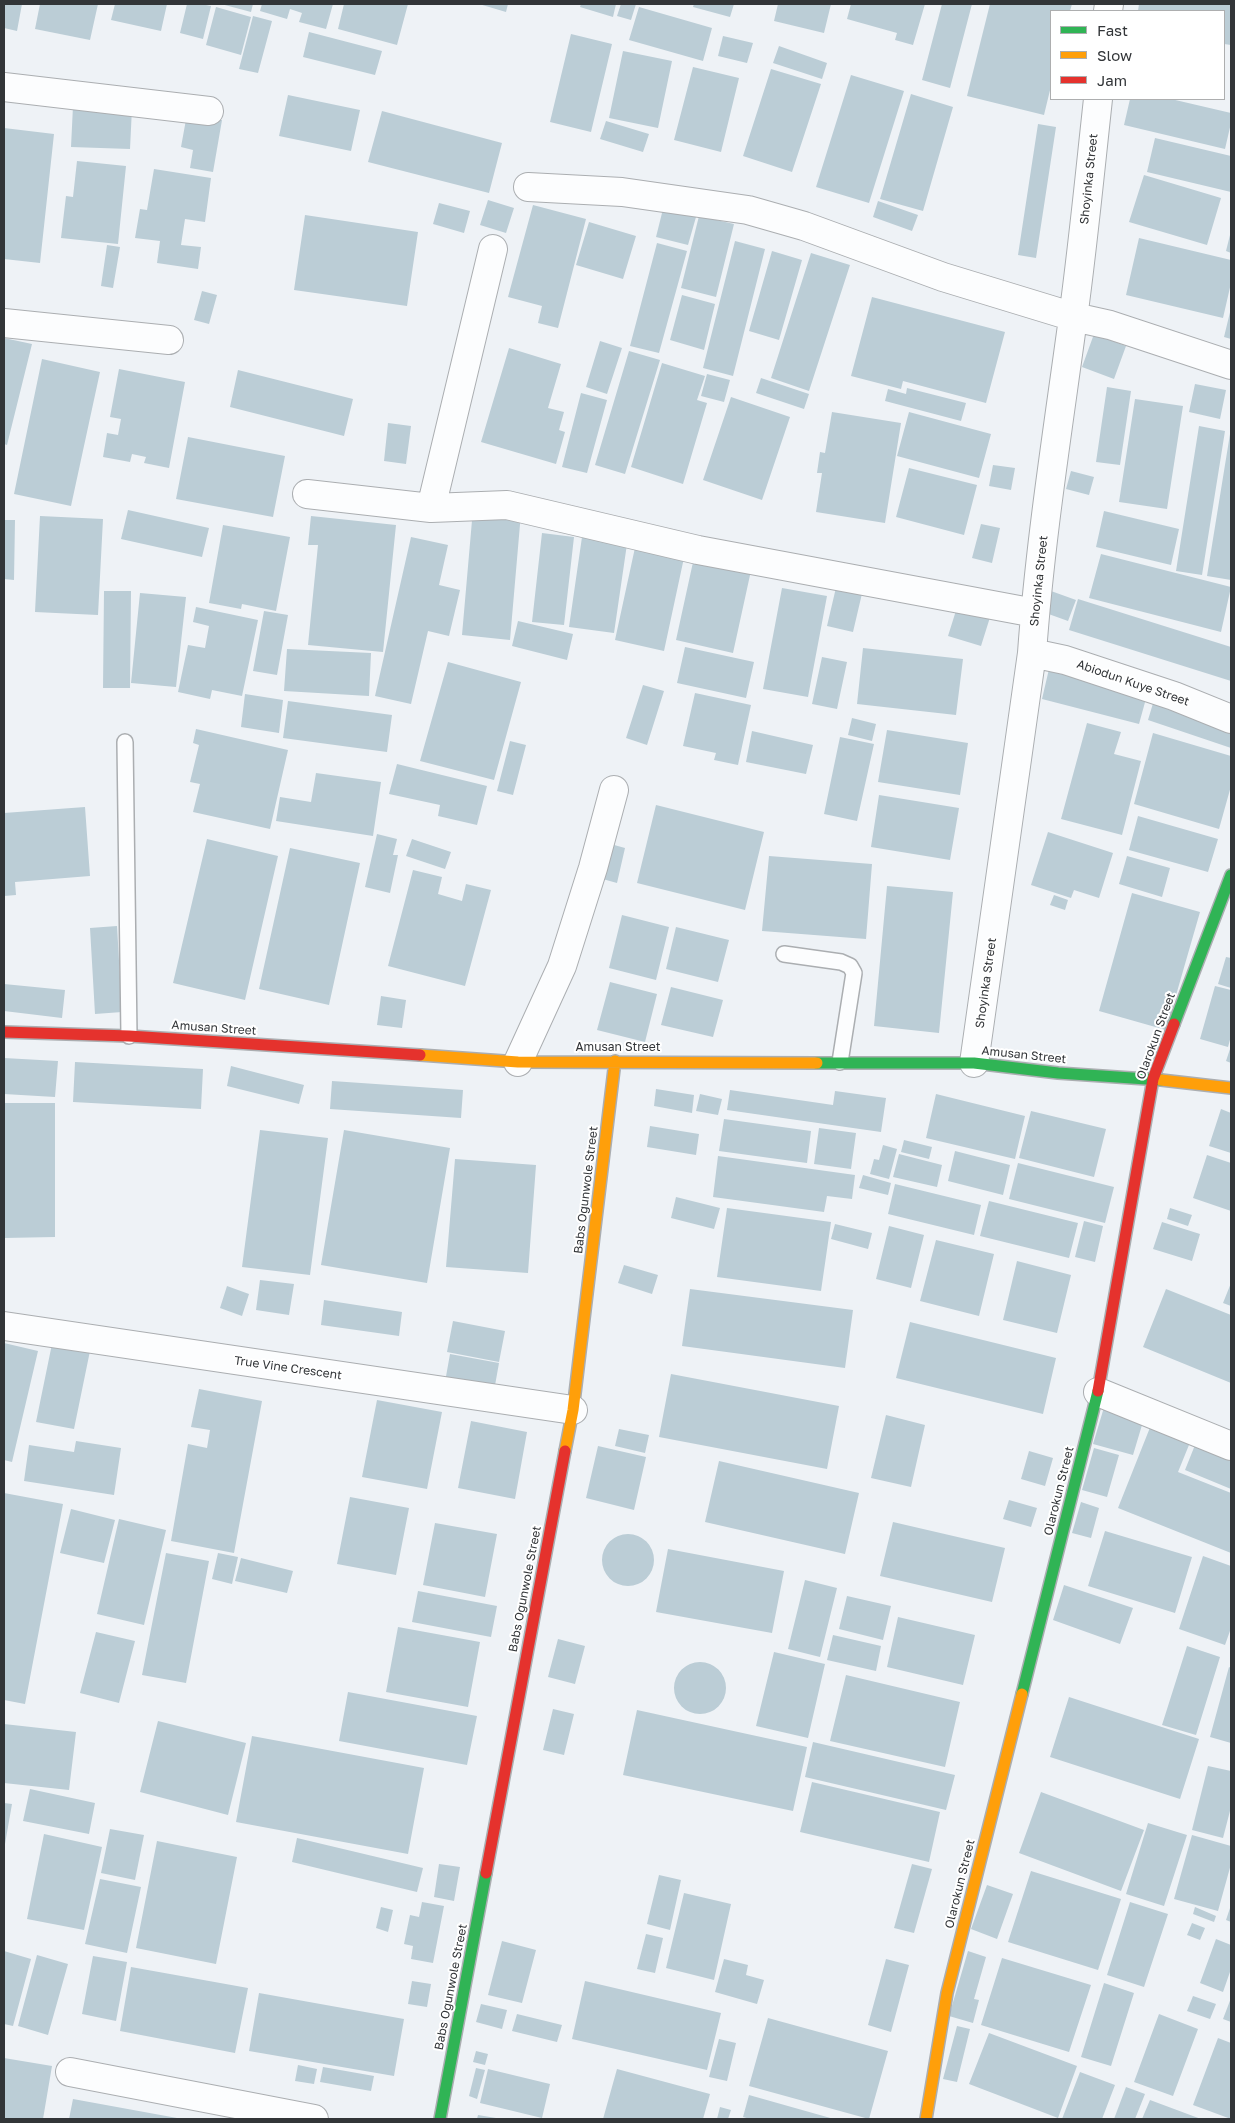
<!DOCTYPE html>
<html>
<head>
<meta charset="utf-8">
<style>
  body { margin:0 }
  #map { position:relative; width:1235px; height:2123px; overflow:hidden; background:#eef2f6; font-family:"Golos Text",sans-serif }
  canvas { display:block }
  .frame { position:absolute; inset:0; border:5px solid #323538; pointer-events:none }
  .legend { position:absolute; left:1050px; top:10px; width:175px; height:90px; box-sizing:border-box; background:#fff; border:1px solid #adaeaf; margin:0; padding:6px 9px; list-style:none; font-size:15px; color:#323538 }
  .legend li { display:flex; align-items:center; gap:10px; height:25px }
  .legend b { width:25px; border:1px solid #adaeaf }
</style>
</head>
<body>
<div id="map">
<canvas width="1235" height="2123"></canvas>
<div class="frame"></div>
<ul class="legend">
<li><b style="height:6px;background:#30b455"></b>Fast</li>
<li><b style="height:6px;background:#ff9f0a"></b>Slow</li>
<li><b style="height:6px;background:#e5322d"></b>Jam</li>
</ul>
</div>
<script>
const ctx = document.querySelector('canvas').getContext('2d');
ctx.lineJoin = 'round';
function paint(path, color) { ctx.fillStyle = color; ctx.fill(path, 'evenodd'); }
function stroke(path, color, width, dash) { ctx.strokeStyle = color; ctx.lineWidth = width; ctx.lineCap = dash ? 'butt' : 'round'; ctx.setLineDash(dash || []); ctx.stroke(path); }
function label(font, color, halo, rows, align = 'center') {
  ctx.font = font + ' "Golos Text",sans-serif'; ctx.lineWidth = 4; ctx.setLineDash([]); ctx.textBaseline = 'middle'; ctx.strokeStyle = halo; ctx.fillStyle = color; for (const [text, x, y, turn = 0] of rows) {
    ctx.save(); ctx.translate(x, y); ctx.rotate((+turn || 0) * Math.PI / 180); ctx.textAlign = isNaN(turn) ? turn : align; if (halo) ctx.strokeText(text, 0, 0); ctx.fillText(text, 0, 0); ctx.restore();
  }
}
paint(new Path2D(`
  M4 4H22L17 31 4 28Z
  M40 4H98L90 40 35 29Z
  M115 4H167L161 31 111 20Z
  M187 4H201L211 6 203 39 180 33Z
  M221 4H253L251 12Z
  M262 4H333L326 29 299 22 302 13 290 9 287 19 260 11Z
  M344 4H408L397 45 338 29Z
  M479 4H508L506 12Z
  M581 4H616L613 17 580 7Z
  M621 4H636L631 20 617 16Z
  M694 4H734L730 17 693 7Z
  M778 4H831L824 33 774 21Z
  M851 4H925L913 45 895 40 897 33 847 19Z
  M942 4H972L950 88 922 80Z
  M990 4H1072L1070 11H1051V86L1044 115 967 96Z
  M1139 4H1231V45L1224 44V11H1138Z
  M216 7 251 17 241 55 206 45Z
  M639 7 712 28 703 61 629 40Z
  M253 16 272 21 258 73 239 69Z
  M309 32 382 51 375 75 303 57Z
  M571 34 612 44 591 132 550 122Z
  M723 36 753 43 747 63 718 56Z
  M779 46 827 63 822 79 773 63Z
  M623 51 672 61 658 128 609 118Z
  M693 67 739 78 721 152 674 140Z
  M771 69 821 84 792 172 743 156Z
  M851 75 904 91 869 203 816 187Z
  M911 94 953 107 923 211 880 199Z
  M288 95 360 110 351 151 279 136Z
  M1130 99H1171L1231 113V123L1225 149 1124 125Z
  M73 106 132 108 130 149 71 147Z
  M382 111 502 143 489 193 368 162Z
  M187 114 222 120 213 172 190 168 193 150 181 147Z
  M606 121 649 134 643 152 600 139Z
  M1038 124 1056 127 1036 258 1018 255Z
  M4 128 54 134 40 263 4 259Z
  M1155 138 1231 156V192L1147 172Z
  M77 161 126 166 118 244 61 238 66 196 73 197Z
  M154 169 211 178 205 222 185 219 181 245 201 247 198 269 157 263 160 241 135 238 140 209 147 210Z
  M1144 175 1221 198 1207 245 1129 222Z
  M488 200 514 208 506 233 480 225Z
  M878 201 918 215 912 231 873 217Z
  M439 203 470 211 464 233 433 224Z
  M533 205 586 219 558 328 538 323 542 306 508 297Z
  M663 209 696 217 688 245 656 237Z
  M305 215 418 232 407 306 294 290Z
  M699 216 734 224 716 297 681 288Z
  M589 222 636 236 623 279 576 265Z
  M1231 231V253L1226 251Z
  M1139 238 1231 260V283L1223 318 1126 295Z
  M735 241 765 249 733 376 703 368Z
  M657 243 687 251 659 353 630 346Z
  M107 245 120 247 113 288 101 286Z
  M772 251 802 260 779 340 749 331Z
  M811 253 850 265 809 391 771 378Z
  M202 291 217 295 209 324 194 320Z
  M682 295 715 304 704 350 670 340Z
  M872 297 1005 332 986 403 903 381 901 389 851 376Z
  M1231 308V339L1224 337Z
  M1094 334 1126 346 1114 379 1082 367Z
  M4 338 32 344 7 445 4 444Z
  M600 341 622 348 607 394 586 387Z
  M509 348 561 364 548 408 564 412 559 430 565 432 556 464 481 442Z
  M629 351 660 360 625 474 595 465Z
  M42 359 100 372 71 506 14 494Z
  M662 363 705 376 697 400 707 403 683 484 631 467Z
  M119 369 185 382 169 468 144 463 146 457 132 454 130 462 103 457 107 433 118 435 121 419 110 417Z
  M238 370 353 399 344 436 230 407Z
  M707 374 730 380 724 402 701 396Z
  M761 378 809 394 804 409 756 393Z
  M1195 384 1226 390 1220 419 1189 412Z
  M1107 387 1131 391 1120 465 1096 462Z
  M907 388 966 403 961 421 885 401 888 389 906 394Z
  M581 393 607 400 587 473 562 467Z
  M731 397 790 417 762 500 703 480Z
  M1135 399 1183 406 1167 509 1119 502Z
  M832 412 901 423 885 523 816 512 822 473H817L820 452 825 453Z
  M909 412 991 434 979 478 897 456Z
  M388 423 411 426 406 464 384 461Z
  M1199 426 1225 431 1202 575 1176 571Z
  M1230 434H1231V580L1207 576Z
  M188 437 285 456 273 517 176 499Z
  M993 465 1015 468 1011 490 989 486Z
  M909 468 977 485 964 535 896 517Z
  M1071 471 1094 477 1089 495 1066 489Z
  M473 509 521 513 510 640 462 635Z
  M128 510 209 528 202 557 121 539Z
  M1104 511 1179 529 1171 565 1096 547Z
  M40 516 103 519 98 615 35 612Z
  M311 516 396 525 383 652 308 645 318 545H308Z
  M4 520H15L14 580 4 579Z
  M981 524 1000 528 992 563 972 558Z
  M223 525 290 537 276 611 242 604 241 609 209 603Z
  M542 533 574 537 564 625 532 622Z
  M411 537 448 545 439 585 460 590 449 636 428 631 411 704 375 696Z
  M582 537 627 544 614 633 569 627Z
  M636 543 685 553 664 651 615 640Z
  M695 553 752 566 733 653 676 640Z
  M1101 554 1231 587 1221 632 1089 598Z
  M838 579 864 585 853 632 827 626Z
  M782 588 827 596 808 697 763 689Z
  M104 591H131L130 688H103Z
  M1051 591 1076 600 1068 621 1043 612Z
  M140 593 186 597 176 687 131 683Z
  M1078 599 1231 647V681L1069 630Z
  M959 601 992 611 981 646 948 636Z
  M196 607 258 620 242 696 212 690 210 699 178 692 188 645 205 648 209 626 193 622Z
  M264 611 288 615 277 675 253 671Z
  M518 621 573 634 567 660 512 646Z
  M685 647 754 662 746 698 677 683Z
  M863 648 963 659 956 715 857 704Z
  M287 649 371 653 369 696 284 691Z
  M822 657 847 662 837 709 812 704Z
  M448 662 521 682 494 780 420 761Z
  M1049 669 1147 695 1139 724 1042 699Z
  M643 685 664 691 647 745 626 738Z
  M695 693 751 705 738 765 714 760 716 753 683 746Z
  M245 694 283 700 279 733 241 727Z
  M1154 700 1231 726V748L1148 720Z
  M288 701 392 715 387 752 283 738Z
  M852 718 876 724 872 741 848 735Z
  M1087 723 1121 732 1114 754 1141 761 1122 835 1061 819Z
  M196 729 288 750 270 829 193 812 200 784 190 782 199 745 193 743Z
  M887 730 968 743 960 795 878 782Z
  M752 731 813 745 806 774 746 762Z
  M1153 733 1231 756V786L1219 829 1134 804Z
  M840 737 874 744 857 821 824 814Z
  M510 741 526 745 513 795 497 791Z
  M397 764 487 786 477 825 438 816 440 805 389 794Z
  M316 773 381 782 373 836 276 821 280 797 311 802Z
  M879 795 959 808 950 860 871 847Z
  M656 805 764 832 745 910 637 883Z
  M85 807 90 876 15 882 16 895 4 896V813Z
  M1138 816 1218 839 1208 872 1129 850Z
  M1048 832 1113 853 1099 898 1074 890 1071 898 1031 885Z
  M377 834 397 839 393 855H398L390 893 365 887Z
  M207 839 278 856 245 1000 173 983Z
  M412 839 451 852 445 869 406 856Z
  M607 843 625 848 617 883 599 878Z
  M290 848 360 863 329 1005 259 989Z
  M769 856 872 864 866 939 762 931Z
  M1127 856 1170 868 1162 897 1119 884Z
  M413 870 442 877 438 894 462 901 466 884 491 890 465 986 388 966Z
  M887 886 953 892 939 1033 874 1026Z
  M1132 893 1200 912 1166 1030 1099 1011Z
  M1054 895 1068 900 1065 910 1050 905Z
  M622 915 669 927 656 980 609 968Z
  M117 926 122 1012 95 1014 90 928Z
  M676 927 729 940 718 982 666 969Z
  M1226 957 1231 958V988L1218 984Z
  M610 982 657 994 645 1042 597 1030Z
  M4 984 65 990 62 1018 4 1011Z
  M1215 986 1231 990V1036L1228 1047 1200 1039Z
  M671 987 723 1000 713 1037 661 1025Z
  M381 996 406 1000 402 1028 377 1025Z
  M1231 1046V1063L1226 1061Z
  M4 1058 58 1061 55 1097 4 1094Z
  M75 1062 203 1069 201 1109 73 1102Z
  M231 1066 304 1085 299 1104 227 1086Z
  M332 1081 463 1090 461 1118 330 1109Z
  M656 1089 694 1095 692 1113 654 1106Z
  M730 1090 833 1105 835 1091 886 1098 881 1132 727 1110Z
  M700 1094 722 1099 718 1115 696 1111Z
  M936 1094 1025 1116 1015 1159 926 1138Z
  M4 1103H55V1237L4 1238Z
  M1221 1109 1231 1113V1153L1209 1146Z
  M1031 1111 1106 1129 1094 1177 1019 1158Z
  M724 1119 811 1131 807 1163 719 1151Z
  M650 1126 699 1134 696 1155 647 1147Z
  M819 1128 856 1133 851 1169 814 1164Z
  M260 1130 328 1138 310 1275 242 1267Z
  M344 1130 450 1148 427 1283 321 1265Z
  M904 1140 932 1147 929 1159 901 1152Z
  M883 1145 897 1149 889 1179 870 1174 874 1159 879 1160Z
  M955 1151 1010 1165 1003 1195 948 1181Z
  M899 1154 942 1165 937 1187 893 1177Z
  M1207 1155 1231 1163V1211L1193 1198Z
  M718 1156 855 1175 852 1199 827 1196 824 1212 713 1197Z
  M455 1159 536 1165 528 1273 446 1267Z
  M1018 1163 1114 1187 1105 1223 1009 1199Z
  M863 1175 891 1183 888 1195 859 1188Z
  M895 1184 981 1205 974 1235 888 1214Z
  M676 1197 720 1208 714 1229 671 1218Z
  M989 1201 1078 1223 1069 1258 980 1236Z
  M727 1208 831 1222 821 1291 717 1277Z
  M1170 1208 1192 1215 1188 1226 1167 1219Z
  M1084 1221 1103 1226 1095 1262 1075 1257Z
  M1162 1222 1200 1234 1192 1261 1153 1249Z
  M835 1224 872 1233 868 1249 831 1239Z
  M889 1226 924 1235 911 1288 876 1279Z
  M936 1240 994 1254 979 1316 920 1301Z
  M1017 1261 1071 1275 1057 1333 1003 1320Z
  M624 1265 658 1275 652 1294 618 1283Z
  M260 1280 294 1284 289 1315 256 1310Z
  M1231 1283V1306L1223 1303Z
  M227 1286 249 1294 242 1316 220 1308Z
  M690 1289 853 1310 845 1368 682 1346Z
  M1166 1289 1231 1315V1383L1143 1347Z
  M324 1300 402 1312 399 1336 321 1325Z
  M453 1321 505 1331 499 1362 447 1352Z
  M910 1322 1056 1358 1043 1414 896 1378Z
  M53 1339 91 1346 74 1429 36 1422Z
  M4 1343 38 1351 12 1462 4 1460Z
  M450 1354 499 1363 494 1391 445 1382Z
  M671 1374 839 1406 827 1469 659 1437Z
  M199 1389 262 1401 234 1553 171 1541 188 1444 207 1448 210 1430 191 1427Z
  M377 1400 442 1412 427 1489 362 1477Z
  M1105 1404 1145 1415 1133 1455 1093 1444Z
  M886 1415 925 1425 911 1487 871 1478Z
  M471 1421 527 1432 515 1499 458 1488Z
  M1151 1425 1191 1440 1178 1472 1231 1493V1553L1118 1508Z
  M619 1429 649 1435 645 1453 615 1446Z
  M1197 1440 1231 1454V1489L1185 1470Z
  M76 1441 121 1448 114 1495 24 1481 29 1445 74 1452Z
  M598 1446 646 1457 634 1510 586 1498Z
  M1094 1448 1119 1455 1107 1497 1082 1490Z
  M1029 1451 1053 1458 1045 1486 1021 1479Z
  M719 1461 859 1493 845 1554 705 1522Z
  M4 1493 63 1504 25 1704 4 1700Z
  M350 1497 409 1508 396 1575 337 1564Z
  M1009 1500 1037 1508 1031 1527 1003 1519Z
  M1081 1502 1099 1508 1091 1538 1072 1533Z
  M71 1509 115 1520 104 1563 60 1553Z
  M119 1519 166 1530 144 1625 97 1614Z
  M893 1522 1005 1548 992 1602 880 1576Z
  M435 1523 497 1534 485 1597 423 1585Z
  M1105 1531 1192 1557 1175 1613 1088 1586Z
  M602 1560a26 26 0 1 1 52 0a26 26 0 1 1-52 0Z
  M668 1549 784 1571 772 1633 656 1612Z
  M166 1553 209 1561 186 1683 142 1675Z
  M218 1553 238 1557 232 1584 212 1579Z
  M1203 1556 1231 1566V1628L1225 1645 1179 1629Z
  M241 1558 293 1571 287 1593 235 1581Z
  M805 1580 837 1588 820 1657 788 1649Z
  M1064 1585 1133 1608 1120 1644 1053 1620Z
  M418 1591 497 1606 491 1637 412 1622Z
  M847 1596 891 1606 883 1640 839 1629Z
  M898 1617 975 1635 963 1685 887 1667Z
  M398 1627 480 1642 468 1707 386 1692Z
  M96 1632 135 1641 119 1703 80 1693Z
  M833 1635 881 1646 876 1671 827 1660Z
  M558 1639 585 1646 575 1684 548 1677Z
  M1187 1646 1220 1657 1196 1735 1162 1725Z
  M774 1652 825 1664 808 1738 756 1726Z
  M674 1688a26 26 0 1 1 52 0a26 26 0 1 1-52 0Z
  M1229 1667 1231 1668V1743L1210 1737Z
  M846 1675 960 1702 945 1767 830 1741Z
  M348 1692 477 1716 467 1765 339 1741Z
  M1069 1697 1199 1739 1180 1799 1050 1757Z
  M553 1709 574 1714 564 1755 543 1750Z
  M637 1710 807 1747 793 1811 623 1775Z
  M158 1721 246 1743 228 1815 140 1792Z
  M4 1724 76 1732 69 1790 4 1783Z
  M252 1736 424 1768 408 1854 236 1822Z
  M813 1742 955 1775 946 1810 805 1777Z
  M1208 1766 1231 1771V1807L1223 1838 1192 1830Z
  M812 1782 940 1812 929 1862 800 1832Z
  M30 1789 95 1803 89 1834 23 1821Z
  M1041 1792 1144 1830 1121 1891 1019 1853Z
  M4 1803 12 1804 5 1844H4Z
  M1148 1823 1187 1835 1164 1906 1126 1894Z
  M110 1829 144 1835 135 1880 101 1873Z
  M44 1834 102 1847 84 1930 27 1919Z
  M1192 1835 1231 1846V1864L1218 1911 1174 1899Z
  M297 1838 423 1868 417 1892 292 1862Z
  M157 1841 237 1857 216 1964 136 1948Z
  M439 1864 460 1867 454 1901 434 1897Z
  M912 1864 932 1869 914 1933 894 1928Z
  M1031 1871 1121 1899 1098 1970 1008 1942Z
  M659 1875 681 1880 670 1930 647 1924Z
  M100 1879 141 1887 127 1953 85 1944Z
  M987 1885 1013 1894 997 1939 971 1929Z
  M684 1893 731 1904 714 1980 666 1968Z
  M422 1902 444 1906 433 1963 411 1959 413 1946 404 1944 410 1915 419 1917Z
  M1130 1902 1168 1914 1144 1987 1107 1975Z
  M1231 1905V1922L1226 1920Z
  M381 1907 393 1910 388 1932 376 1928Z
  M1195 1907 1216 1916 1214 1922 1193 1914Z
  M1192 1923 1205 1928 1200 1940 1187 1935Z
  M646 1934 663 1938 655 1973 637 1969Z
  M1216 1939 1231 1945V1969L1223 1992 1200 1983Z
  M502 1941 536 1950 522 2003 488 1995Z
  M4 1951 31 1959 13 2026 4 2024Z
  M968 1951 986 1957 974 1999 979 2000 973 2023 949 2016Z
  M37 1955 68 1964 48 2035 18 2026Z
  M93 1956 127 1962 116 2021 82 2014Z
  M1002 1958 1091 1985 1069 2052 981 2025Z
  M724 1959 748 1965 746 1975 764 1980 757 2004 715 1992Z
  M886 1959 909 1965 891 2032 868 2025Z
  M131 1967 248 1988 235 2053 120 2031Z
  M412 1981 431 1984 427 2007 408 2004Z
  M585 1981 721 2013 707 2070 572 2039Z
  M1104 1983 1134 1993 1111 2066 1081 2057Z
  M259 1993 404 2019 394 2076 249 2051Z
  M1193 1996 1216 2004 1210 2019 1187 2011Z
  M1231 1998V2022L1223 2019Z
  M481 2004 507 2010 502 2029 476 2022Z
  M517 2014 562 2025 557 2042 512 2031Z
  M1159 2014 1198 2029 1173 2096 1134 2082Z
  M768 2018 888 2051 869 2119 749 2086Z
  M957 2026 970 2029 957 2082 943 2079Z
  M989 2033 1077 2066 1058 2118 969 2084Z
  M1218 2038 1231 2043V2119L1193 2105Z
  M719 2039 736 2043 727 2081 709 2077Z
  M476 2051 488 2054 485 2065 473 2062Z
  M4 2058 52 2066 43 2119H4Z
  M298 2065 317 2069 314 2084 295 2081Z
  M323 2067 374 2076 371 2091 320 2082Z
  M476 2068 485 2070 477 2099 469 2096Z
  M488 2069 550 2084 542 2118 480 2103Z
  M617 2069 710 2094 703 2119H603Z
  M1080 2072 1115 2085 1102 2119H1062Z
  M1126 2087 1145 2094 1135 2119H1114Z
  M749 2095 834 2119H750L743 2117Z
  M73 2099 177 2118V2119H69Z
  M1150 2100 1201 2119H1142Z
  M720 2107 731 2110 728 2119H717Z
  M478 2115 496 2118 495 2119H477Z`), '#bbcdd6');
const lane = new Path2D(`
  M125 742 129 1036
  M784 954 841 962 850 966 854 973 840 1062`);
const street = new Path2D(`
  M1108 11 1109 4
  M4 87 209 111
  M528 187 622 192 748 210 804 226 943 277 1074 317 1110 325 1231 365
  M4 323 169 340
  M307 494 431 508 507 505 698 550 1035 613
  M431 508 493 249
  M1032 653 1065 660 1174 696 1231 719
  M518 1062 562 966 593 868 614 790
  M974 1063 1032 653C1040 541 1058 429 1073 318 1083 245 1090 172 1098 99
  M4 1326 573 1410
  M1098 1392 1231 1446
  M70 2072 314 2119`);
const fast = new Path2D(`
  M1174 1024 1231 875
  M817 1063H974L1058 1073 1161 1080
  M1022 1694 1098 1391
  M440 2119 486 1873`);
const slow = new Path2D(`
  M420 1055 518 1062 817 1063
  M1161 1080 1231 1088
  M565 1451 573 1410 615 1061
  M926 2119 947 1993 1022 1694`);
const jam = new Path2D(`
  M4 1032 129 1036 420 1055
  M1098 1391 1153 1079 1174 1024
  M486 1873 565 1451`);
stroke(lane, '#abaeb1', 18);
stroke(street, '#abaeb1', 30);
stroke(fast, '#abaeb1', 14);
stroke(slow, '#abaeb1', 14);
stroke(jam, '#abaeb1', 14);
stroke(lane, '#fcfdfe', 15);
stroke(street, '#fcfdfe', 28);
stroke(fast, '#30b455', 11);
stroke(slow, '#ff9f0a', 11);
stroke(jam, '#e5322d', 11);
label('12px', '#323538', '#fff', [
  ["Shoyinka Street",1089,179,-84],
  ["Shoyinka Street",1039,581,-84],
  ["Abiodun Kuye Street",1133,683,19],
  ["Shoyinka Street",986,983,-82],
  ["Amusan Street",214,1028,4],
  ["Olarokun Street",1156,1036,-70],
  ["Amusan Street",618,1047],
  ["Amusan Street",1024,1055,6],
  ["Babs Ogunwole Street",586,1190,-83],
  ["True Vine Crescent",288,1368,8],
  ["Olarokun Street",1059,1491,-76],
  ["Babs Ogunwole Street",525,1589,-79],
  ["Olarokun Street",960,1884,-76],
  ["Babs Ogunwole Street",451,1987,-79]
]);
</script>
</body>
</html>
